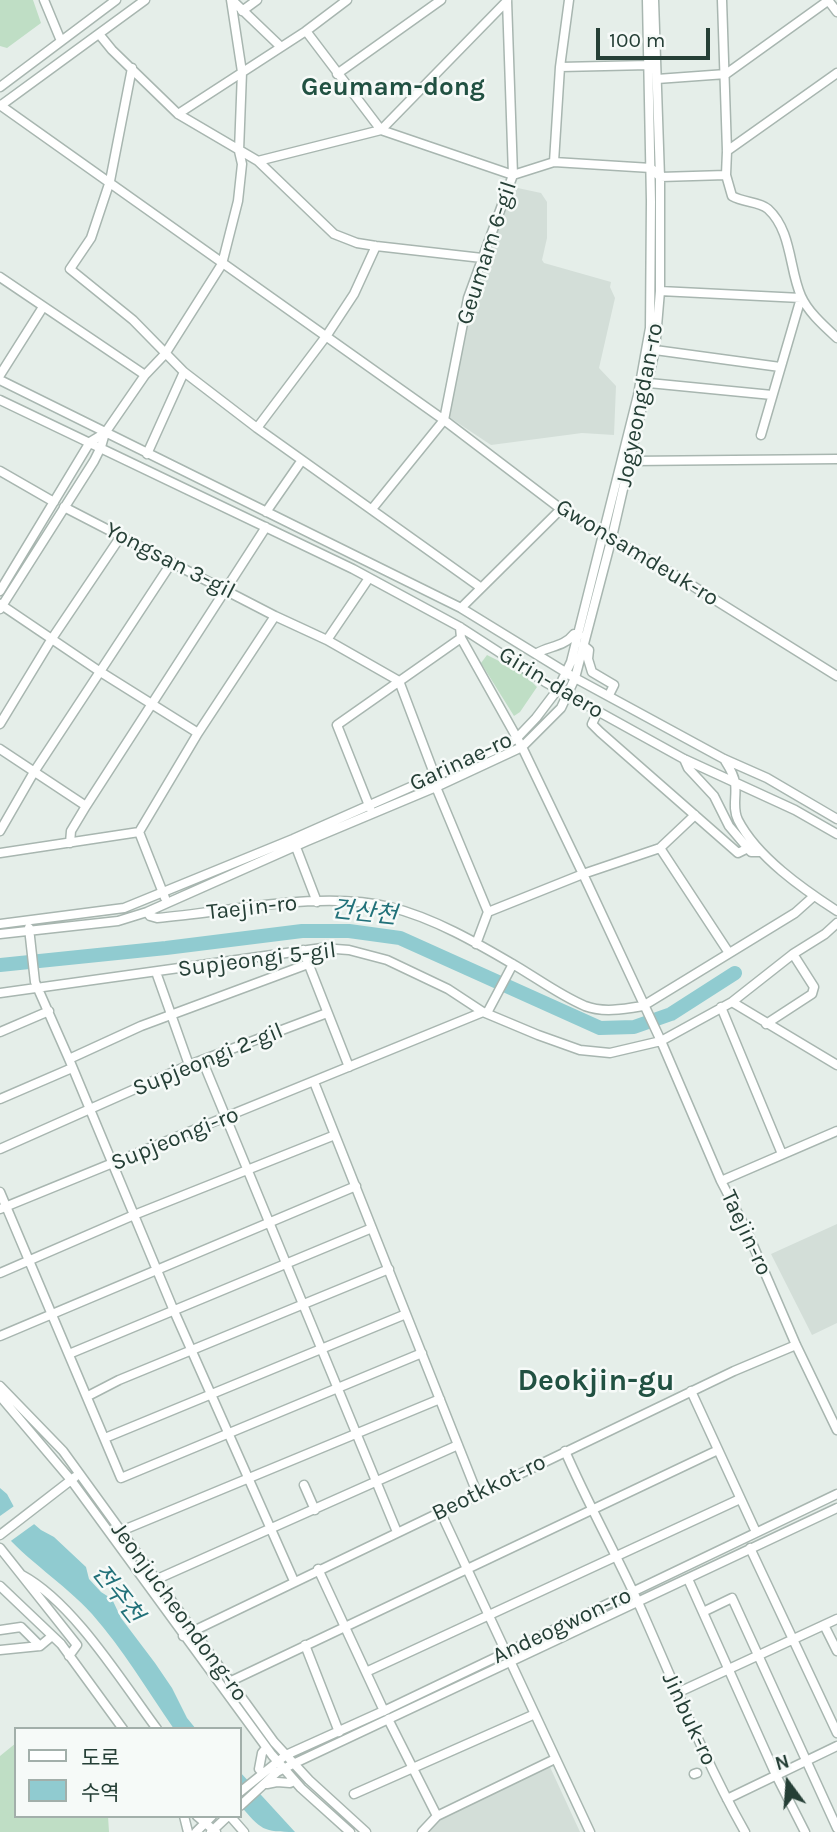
<!DOCTYPE html>
<html>
<head>
<meta charset="utf-8">
<style>
  body { margin:0 }
  #map { position:relative; width:837px; height:1832px; overflow:hidden; background:#e5eee9; font-family:Karla,"Noto Sans KR",sans-serif }
  canvas { display:block }
  .legend { position:absolute; left:14px; top:1727px; width:228px; height:91px; box-sizing:border-box; background:#f6faf8; border:2px solid #a2afaa; margin:0; padding:9px 12px; list-style:none; font-size:21px; color:#253f36 }
  .legend li { display:flex; align-items:center; gap:14px; height:35px }
  .legend b { width:35px; border:2px solid #a2afaa }
  .north { position:absolute; left:753px; top:1748px; width:70px; height:70px; -webkit-text-stroke:5px #f6faf8; paint-order:stroke; rotate:344deg; font-size:19px; font-weight:700; line-height:28px; text-align:center; color:#253f36 }
  .north::after { content:''; display:block; margin:auto; width:24px; height:32px; background:#253f36; clip-path:polygon(50% 0,100% 100%,50% 72%,0 100%) }
  .scale { position:absolute; left:596px; top:28px; width:114px; height:32px; box-sizing:border-box; border:4px solid #253f36; border-top:0; padding-left:9px; font-size:21px; line-height:24px; white-space:nowrap; color:#253f36; -webkit-text-stroke:5px #f6faf8; paint-order:stroke }
</style>
</head>
<body>
<div id="map">
<canvas width="837" height="1832"></canvas>
<ul class="legend">
<li><b style="height:9px;background:#fff"></b>도로</li>
<li><b style="height:19px;background:#90cbd0"></b>수역</li>
</ul>
<div class="north">N</div>
<div class="scale">100 m</div>
</div>
<script>
const ctx = document.querySelector('canvas').getContext('2d');
ctx.lineJoin = 'round';
function paint(path, color) { ctx.fillStyle = color; ctx.fill(path, 'evenodd'); }
function stroke(path, color, width, dash) { ctx.strokeStyle = color; ctx.lineWidth = width; ctx.lineCap = dash ? 'butt' : 'round'; ctx.setLineDash(dash || []); ctx.stroke(path); }
function label(font, color, halo, rows, align = 'center') {
  ctx.font = font + ' Karla,"Noto Sans KR",sans-serif'; ctx.lineWidth = 5; ctx.setLineDash([]); ctx.textBaseline = 'middle'; ctx.strokeStyle = halo; ctx.fillStyle = color; for (const [text, x, y, turn = 0] of rows) {
    ctx.save(); ctx.translate(x, y); ctx.rotate((+turn || 0) * Math.PI / 180); ctx.textAlign = isNaN(turn) ? turn : align; if (halo) ctx.strokeText(text, 0, 0); ctx.fillText(text, 0, 0); ctx.restore();
  }
}
paint(new Path2D(`
  M513 187 541 193 547 202V238L542 260 544 263 611 282 610 287 615 298 599 368 616 386 614 435 582 433 491 445 449 417 468 303 487 248Z
  M837 1224V1323L812 1335 771 1254Z
  M550 1767 580 1832H426L437 1819Z`), '#d3ded8');
paint(new Path2D(`
  M0 0H33L41 23 7 48 0 46Z
  M487 655 523 673 537 687 520 712 514 716 481 663Z
  M16 1743V1816H108L109 1832H0V1756Z`), '#bfdec5');
paint(new Path2D(`
  M0 1488 7 1494 14 1507 41 1530 54 1537 86 1567 89 1579 101 1592 112 1599 121 1618 155 1663 172 1688 187 1718 196 1729H174C147 1690 123 1649 92 1614 64 1583 27 1561 0 1529Z
  M240 1772 295 1832C263 1832 261 1830 240 1805Z`), '#90cbd0');
paint(new Path2D(`
  M17 1504 37 1522 8 1543 0 1534V1516Z`), '#e5eee9');
stroke(new Path2D(`
  M0 965 166 948 302 931H349L400 938 600 1028 634 1027 671 1014 735 973`), '#90cbd0', 14);
const minor = new Path2D(`
  M44 0 61 41
  M232 0 281 47
  M722 0 727 151 726 175
  M828 0 837 12
  M242 11 257 0
  M306 31 381 130 513 175 554 162 651 168 660 177 726 175 732 196C744 203 759 201 768 209 792 231 789 269 801 296 808 312 824 326 837 338
  M99 34 112 50 178 114 258 161 334 234 357 243 376 246 482 258
  M560 67 649 65
  M132 68 110 181 91 238 70 269 133 320 184 372 257 428 480 587
  M337 74 441 0
  M657 79 726 74 829 0
  M0 87 116 0
  M0 105 444 420 561 509 680 578 837 676
  M0 106 145 0
  M178 114 306 31 347 0
  M727 151 837 73
  M258 161 381 130 507 1
  M554 162 560 67 569 0
  M0 277 145 375
  M660 291 801 298 761 435
  M655 350 780 367
  M0 375 43 307
  M0 380 461 608 575 678 724 759 767 778 837 819
  M649 383 772 395
  M0 400 353 569 460 627 545 682 684 759 795 810 837 834
  M257 428 327 335 354 294 376 246
  M147 454 184 372
  M631 461 837 459
  M0 471 54 502
  M64 507 275 616 327 640 399 681 435 776 436 787 488 912
  M372 509 444 420 468 298 513 175 507 0
  M266 512 302 460
  M0 591 90 442 105 433
  M0 604 99 671 198 733
  M461 608 561 509
  M0 609 94 461 101 447 105 433 145 375 165 354 222 264 238 201 242 164 239 151 242 72 231 0
  M460 627 461 638 522 747 583 874 661 1041 721 1181 746 1229 796 1345 837 1430
  M327 640 369 578
  M583 645 589 650 588 659 592 672 614 685 609 695
  M537 653C550 646 565 646 574 634L579 635
  M598 711 592 724 600 732 738 853 748 848
  M0 724 51 640 121 536
  M0 749 86 806
  M684 759 688 768 714 796 729 826 751 852H761
  M724 759C729 767 734 774 735 783 737 796 732 808 738 820 757 857 803 889 837 911
  M370 808 337 725 461 638
  M0 831 34 772 172 562
  M139 832 198 733 275 616
  M294 842 317 902
  M70 843 71 831 86 806 266 527
  M660 848 729 953
  M0 853 139 832 165 898
  M147 912 150 916 157 918C230 912 320 890 390 907 434 918 477 943 516 966 538 979 561 996 585 1006 603 1013 625 1009 643 1006L795 913 814 896
  M0 924 124 908 293 839 501 747 517 738 536 718 558 689 571 662 638 395 650 328 651 201 647 0
  M29 928 35 982 69 1059 174 1311 294 1581
  M0 934 118 921 147 912 307 841 436 787 522 747 561 708 575 678 612 537 655 350 660 291V177L654 0
  M476 944 488 912 583 874 660 848 695 815
  M303 950 349 1067
  M156 972 189 1065
  M0 993 322 948 349 950 387 960 448 989 483 1012 538 1035 580 1050 610 1053 661 1041 732 1002 793 954 825 934 837 923
  M732 1002 837 1065
  M721 1007 782 1154
  M487 1013 513 964
  M766 1024 812 994 814 987 793 954
  M0 1032 49 1011
  M69 1059 141 1026 308 964
  M203 1062 397 1532
  M314 1082 477 1493
  M0 1099 72 1068
  M0 1149 189 1065 327 1013
  M721 1181 837 1131
  M0 1192 121 1478 422 1353
  M0 1209 483 1012
  M0 1273 134 1215 335 1135
  M0 1336 356 1186
  M69 1354 372 1228
  M0 1386 63 1451 274 1742 309 1780 366 1832
  M691 1391 756 1532
  M0 1396 71 1480 272 1755 301 1788 350 1832
  M88 1396 119 1380 389 1269
  M105 1438 406 1314
  M565 1451C587 1502 614 1550 637 1600 672 1678 703 1758 745 1832
  M304 1485 315 1510
  M440 1511 590 1832
  M121 1531 440 1399
  M0 1535 75 1477
  M0 1548 77 1645 69 1656
  M750 1548 837 1733
  M318 1569 384 1711
  M22 1575C74 1603 122 1682 157 1729
  M688 1579 776 1775 805 1832
  M155 1580 458 1445
  M0 1586 61 1644 123 1729
  M703 1612 732 1598 837 1828
  M824 1625 837 1651
  M0 1630 21 1627 40 1646
  M183 1636 734 1371 796 1345
  M305 1645 339 1732
  M0 1650 40 1646 52 1636
  M366 1672 740 1499
  M229 1682 718 1450
  M677 1693 837 1619
  M388 1719 437 1816
  M263 1773 259 1769 262 1753 266 1748
  M694 1774 697 1773
  M266 1782 267 1784 277 1782 290 1783 294 1781
  M240 1792 286 1755 388 1709 837 1494
  M354 1794 535 1714
  M727 1799 837 1746
  M240 1806 277 1772 293 1764 837 1508
  M184 1816 188 1832
  M197 1816 216 1832
  M230 1816 244 1832
  M196 1832 212 1816
  M211 1832 228 1816
  M422 1832 437 1816 555 1759`);
stroke(minor, '#a8b6b0', 11);
stroke(minor, '#fff', 8);
label('23px', '#253f36', '#f6faf8', [
  ["Geumam 6-gil",487,253,-72],
  ["Jogyeongdan-ro",640,405,-79],
  ["Gwonsamdeuk-ro",637,553,31],
  ["Yongsan 3-gil",170,561,27],
  ["Girin-daero",551,683,31],
  ["Garinae-ro",461,762,-25],
  ["Taejin-ro",252,908,-6],
  ["Supjeongi 5-gil",257,960,-7],
  ["Supjeongi 2-gil",208,1060,-22],
  ["Supjeongi-ro",175,1139,-22],
  ["Taejin-ro",746,1233,65],
  ["Beotkkot-ro",489,1488,-26],
  ["Jeonjucheondong-ro",179,1612,54],
  ["Andeogwon-ro",562,1626,-25],
  ["Jinbuk-ro",689,1719,65]
]);
label('italic 24px', '#217179', '#f6faf8', [
  ["건산천",364,913,6],
  ["전주천",117,1594,52]
]);
label('bold 26px', '#215142', '#f6faf8', [
  ["Geumam-dong",393,88]
]);
label('bold 30px', '#215142', '#f6faf8', [
  ["Deokjin-gu",596,1381]
]);
</script>
</body>
</html>
